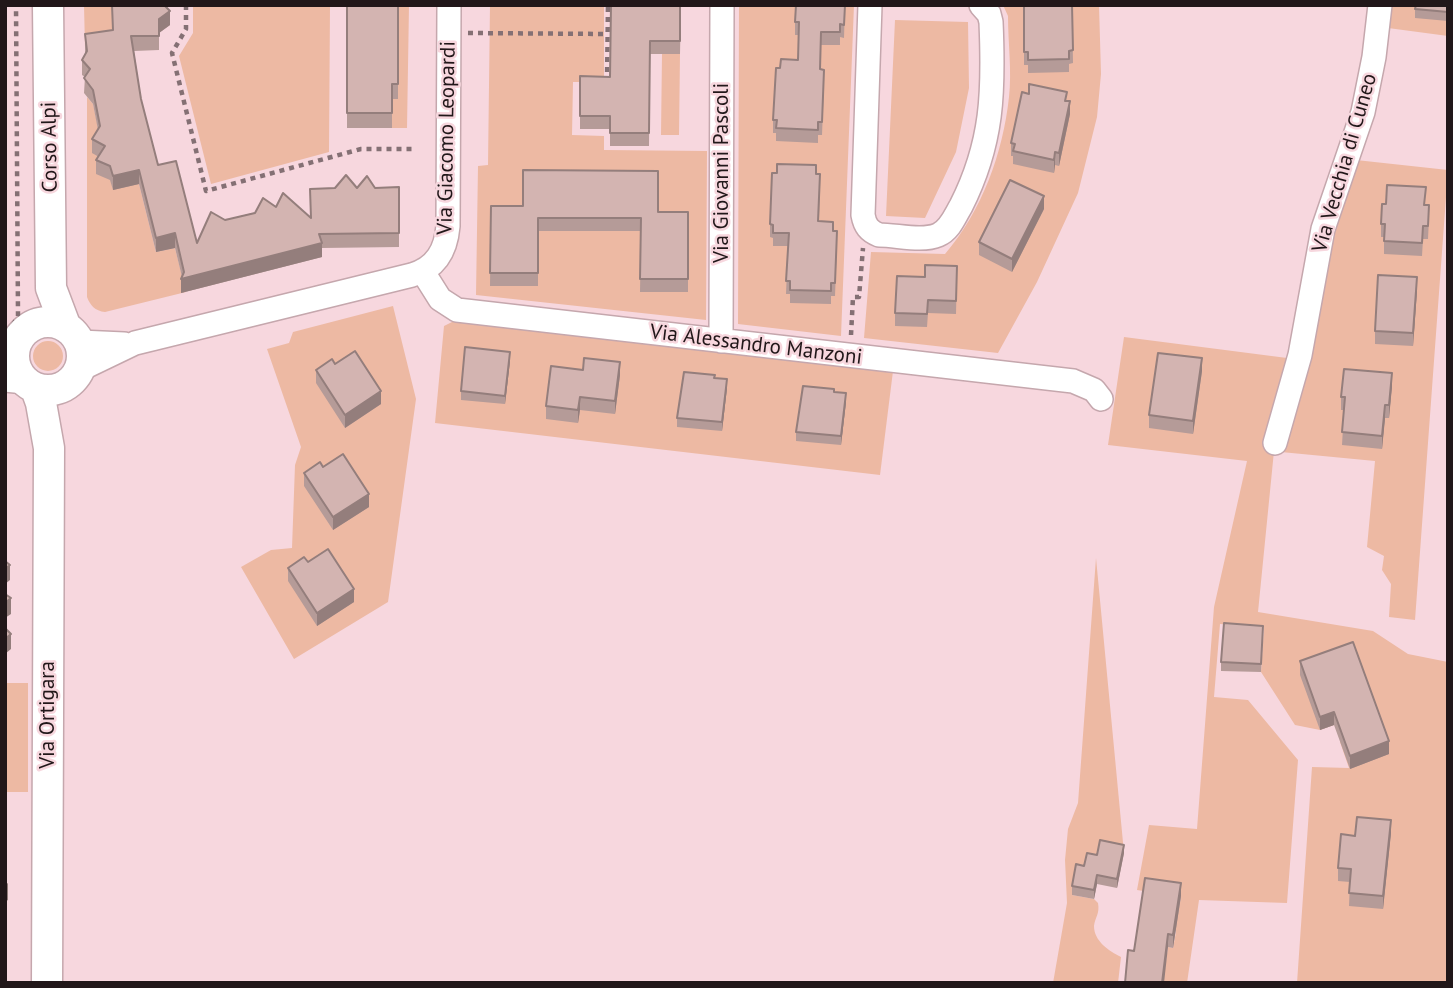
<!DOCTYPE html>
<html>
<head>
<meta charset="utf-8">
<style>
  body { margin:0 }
  #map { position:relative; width:1453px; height:988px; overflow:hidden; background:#f7d7de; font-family:"PT Sans",sans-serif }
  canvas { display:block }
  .frame { position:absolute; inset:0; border:7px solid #211719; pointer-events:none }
</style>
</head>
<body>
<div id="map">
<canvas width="1453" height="988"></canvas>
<div class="frame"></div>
</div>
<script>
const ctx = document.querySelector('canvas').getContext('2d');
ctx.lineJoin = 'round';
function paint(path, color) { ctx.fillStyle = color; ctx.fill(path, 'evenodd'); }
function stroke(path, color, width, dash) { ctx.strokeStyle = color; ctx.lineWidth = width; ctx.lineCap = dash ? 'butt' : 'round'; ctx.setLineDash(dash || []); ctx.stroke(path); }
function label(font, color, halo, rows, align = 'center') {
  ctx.font = font + ' "PT Sans",sans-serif'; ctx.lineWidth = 5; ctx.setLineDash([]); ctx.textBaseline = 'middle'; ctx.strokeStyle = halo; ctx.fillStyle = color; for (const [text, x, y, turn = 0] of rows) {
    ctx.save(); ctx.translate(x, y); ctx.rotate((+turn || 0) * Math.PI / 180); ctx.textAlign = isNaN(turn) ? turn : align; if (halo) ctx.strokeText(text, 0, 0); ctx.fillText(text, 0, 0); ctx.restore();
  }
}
paint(new Path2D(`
  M84 5H112L113 44 85 48Z
  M193 5H330L329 152 211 184 179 56 193 33Z
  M393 5H409L407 128H392V99H398V8Z
  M490 5H604V82H573L572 135 604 136V150L707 151 706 320 476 295 478 166 488 165Z
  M739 5H854L841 336 738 324Z
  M1003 5H1099L1101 74 1097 117 1078 193 1037 282 998 353 864 338 871 252 945 254C982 211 1003 153 1009 97 1012 71 1008 43 1008 16Z
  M1389 5H1448V36L1388 28Z
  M895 20 968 22 969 88 956 152 925 218 886 216Z
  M662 54H680L679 135H661Z
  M87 97 93 104 105 160 139 184 156 252 175 248 186 292 105 312C95 311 90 305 87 297Z
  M1356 160 1448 170 1415 620 1389 617 1391 584 1382 570 1384 556 1367 547 1375 461 1281 452 1328 240Z
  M393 306 416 399 388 602 294 659 241 567 271 550 292 548 295 465 301 447 267 349 289 343 293 332Z
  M456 320 893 371 880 475 435 423 444 326Z
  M1124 337 1287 358 1265 449 1274 451 1258 612 1373 631 1408 654 1448 662V983H1297L1312 767 1349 768 1340 742 1347 720 1320 730 1295 725 1261 672 1264 627 1220 624 1214 697 1248 700 1298 760 1287 903 1199 900 1187 983H1163L1168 947 1173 948 1176 932 1173 913H1178L1181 897 1137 890 1149 825 1197 829 1214 607 1247 461 1108 445Z
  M33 356a15 15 0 1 1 30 0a15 15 0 1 1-30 0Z
  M1096 558 1124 853 1100 849 1097 864 1072 895 1094 899 1098 903C1100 914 1095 917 1094 926 1094 941 1109 951 1121 957L1118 983H1053L1067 903 1065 860 1068 829 1078 803Z
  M5 683H28V792H5Z`), '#edb9a3');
const minor = new Path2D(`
  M870 5 863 215C865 226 869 231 879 235 897 235 922 242 938 235 950 230 955 216 961 206 993 143 994 91 991 22L989 14 981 5
  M423 272 440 299 457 310 1073 381 1094 390 1101 399
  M721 341 722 5
  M80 342 124 344
  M5 349 15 345
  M81 369 135 343 412 275C436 268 446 250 448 226L449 5
  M5 380 25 382
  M1275 443 1300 355 1323 229 1363 112 1374 57 1380 5`);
const tertiary = new Path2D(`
  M48 5 51 288 65 325
  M14 356a34 34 0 1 1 68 0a34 34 0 1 1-68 0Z
  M36 389 41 403 49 448 47 983`);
stroke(minor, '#c5a7ad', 26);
stroke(tertiary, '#c5a7ad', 33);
stroke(new Path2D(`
  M186 5V29L172 53 206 191 361 149H414
  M468 33 608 34
  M607 82 608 5
  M13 325 18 316 16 5
  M851 335 853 297H859L863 248`), '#847074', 4.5, [5, 5]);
stroke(minor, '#fff', 23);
stroke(tertiary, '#fff', 30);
paint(new Path2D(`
  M112 5H169L167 8 170 25 159 33V50L134 51 141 99 158 165 197 243 225 220 276 207 310 218V189L399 187V247L322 248V257L181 293 182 277 175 248 156 252 139 184 113 190 110 180 96 174V160L99 157 92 153V139L98 130 93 104 84 93 85 77 82 75V60L85 54V34L113 30Z
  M347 5H398V99H392V128H347Z
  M681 5 680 54H650L649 146H610V129H580V76L610 77Z
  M845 5 844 38 840 37V45H821L820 69 824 83 822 135H818V143L776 141V133H773V120L780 68 798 60 799 35H795V22Z
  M1024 5H1072L1073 63 1069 64V72L1028 73V65H1024Z
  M1412 5H1448V21L1415 18V7Z
  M1067 101 1070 114 1059 166 1055 165 1054 173 1013 164V156H1011V143Z
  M816 174 820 187 819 221 833 231 837 244 835 296H831V304L790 303V294H786L788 246H773V238L770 237V224Z
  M1425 205 1429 218 1428 239H1423L1422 256 1384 254V237H1381V224Z
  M491 206 688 212V292H640L641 231H538V286H490Z
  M1044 209 1012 272 979 255V242Z
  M957 266 956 314 928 313 927 327 895 326V313Z
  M1417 290 1413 346 1375 344V331Z
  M510 361 505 404 461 400V391Z
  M316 370 381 404 345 428 316 383Z
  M1202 371 1193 434 1149 428V415Z
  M620 375 615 414 580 410 578 423 546 419V406Z
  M715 378 727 388 722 431 677 427V418Z
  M1392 386 1389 418H1385L1382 449 1342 445 1344 410H1341V397Z
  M834 392 846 402 841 445 796 441V432Z
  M323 467 369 507 333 530 304 486V473Z
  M308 562 354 602 317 626 288 581V568Z
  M1263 634 1261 672 1221 671V662Z
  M1300 661 1389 754 1350 769 1334 725 1320 730 1300 675Z
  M1391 833 1383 909 1349 906 1350 882 1338 881V868L1355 836Z
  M1124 853 1117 888 1097 884 1094 899 1072 895V886L1084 866Z
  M1181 896 1173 948 1168 947 1134 951Z`), '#b59b98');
paint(new Path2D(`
  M170 11V25L159 33V19Z
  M1070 101V114L1059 166V153Z
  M1055 152V165L1054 173V160Z
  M139 170V184L113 190V176Z
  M1044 196V209L1012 272V259Z
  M175 233V248L156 252V238Z
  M322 243V257L181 293V279Z
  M1417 277V290L1413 346V333Z
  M510 352V361L505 404V396Z
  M1202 358V371L1193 434V421Z
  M620 362V375L615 414V401Z
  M1392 373V386L1389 418V405Z
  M727 379V388L722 431V422Z
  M381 391V404L345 428V415Z
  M846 393V402L841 445V436Z
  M580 397V410L578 423V410Z
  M1385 405V418L1382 449V436Z
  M369 494V507L333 530V517Z
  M10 565V580L5 584V569Z
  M354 589V602L317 626V613Z
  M11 598V614L5 618V603Z
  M11 634V649L5 654V639Z
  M1334 712V725L1320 730V717Z
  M1389 741V754L1350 769V756Z
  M7 808V825L5 826V809Z
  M1391 820V833L1383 909V896Z
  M7 838V855L5 857V840Z
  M1124 845V853L1117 888V879Z
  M1097 875V884L1094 899V890Z
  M8 883V900L5 902V885Z
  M1181 883V896L1173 948V935Z
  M7 916V933L5 934V917Z
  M1168 934V947L1164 983H1162Z`), '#947e7c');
const building = new Path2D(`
  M112 5H164L170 11 159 19V36H131L141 99 158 165 176 161 197 243 211 212 225 220 255 213 263 198 276 207 283 193 311 218 310 189 335 188 346 175 357 188 367 176 375 188 399 187V233L319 234 322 243 181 279 184 272 175 233 156 238 139 170 113 176 110 166 96 160 105 146 92 139 100 126 93 90 84 78 90 69 82 60 87 51 85 34 113 30Z
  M347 5H398V84H392V113H347Z
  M611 5H680V41H650L649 133H610V116H580V76L610 77Z
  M796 5H845L844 25 840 24V32H821L820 69 824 70 822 122H818V130L776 128 777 120H773L776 68H780L781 59 798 60 799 22H795Z
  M1024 5H1072L1073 50 1069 51V59L1028 60V52H1024Z
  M1416 5H1448V12L1415 9Z
  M1029 84 1067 92 1065 101H1070L1059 153 1055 152 1054 160 1013 151 1015 144 1011 143 1022 92 1029 94Z
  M777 164 816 165V174H820L818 221 833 222V231H837L835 283H831V291L790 290V281H786L789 233H773V225L770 224 772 173H777Z
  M523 170 658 171V212H688V279H640L641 218H538V273H490L491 206H523Z
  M1010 180 1044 196 1012 259 979 242Z
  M1387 185 1426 187 1424 205H1429L1428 226H1423L1422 243 1384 241 1385 224H1381L1382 204H1386Z
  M925 265 957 266 956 301 928 300 927 314 895 313 897 276 925 277Z
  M1378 275 1417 277 1413 333 1375 331Z
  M465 347 510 352 505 396 461 391Z
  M355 351 381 391 345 415 316 370 332 359 335 364Z
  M1158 353 1202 358 1193 421 1149 415Z
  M584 358 620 362 615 401 580 397 578 410 546 406 551 366 583 370Z
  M1344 369 1392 373 1389 405H1385L1382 436 1342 432 1345 397H1341Z
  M684 372 715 375 714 378 727 379 722 422 677 418Z
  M803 386 834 389V392L846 393 841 436 796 432Z
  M343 454 369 494 333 517 304 473 320 462 323 467Z
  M328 549 354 589 317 613 288 568 304 557 308 562Z
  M5 561 10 565 5 569Z
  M5 594 11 598 5 603Z
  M1224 623 1263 626 1261 664 1221 662Z
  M5 628 11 634 5 639Z
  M1353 642 1389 741 1350 756 1334 712 1320 717 1300 661Z
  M1357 817 1391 820 1383 896 1349 893 1351 869 1338 868 1341 834 1355 836Z
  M1100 840 1124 845 1117 879 1097 875 1094 890 1072 886 1076 864 1084 866 1087 853 1097 855Z
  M1145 878 1181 883 1173 935 1168 934 1162 983H1125L1128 950 1134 951Z`);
paint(building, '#d3b4b1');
stroke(building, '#947e7c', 2);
label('21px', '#211719', '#f7d7de', [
  ["Via Giacomo Leopardi",447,138,-89],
  ["Corso Alpi",50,147,-91],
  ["Via Vecchia di Cuneo",1345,163,-74],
  ["Via Giovanni Pascoli",722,173,-90],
  ["Via Alessandro Manzoni",756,345,7],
  ["Via Ortigara",48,715,-90]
]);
</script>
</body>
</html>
